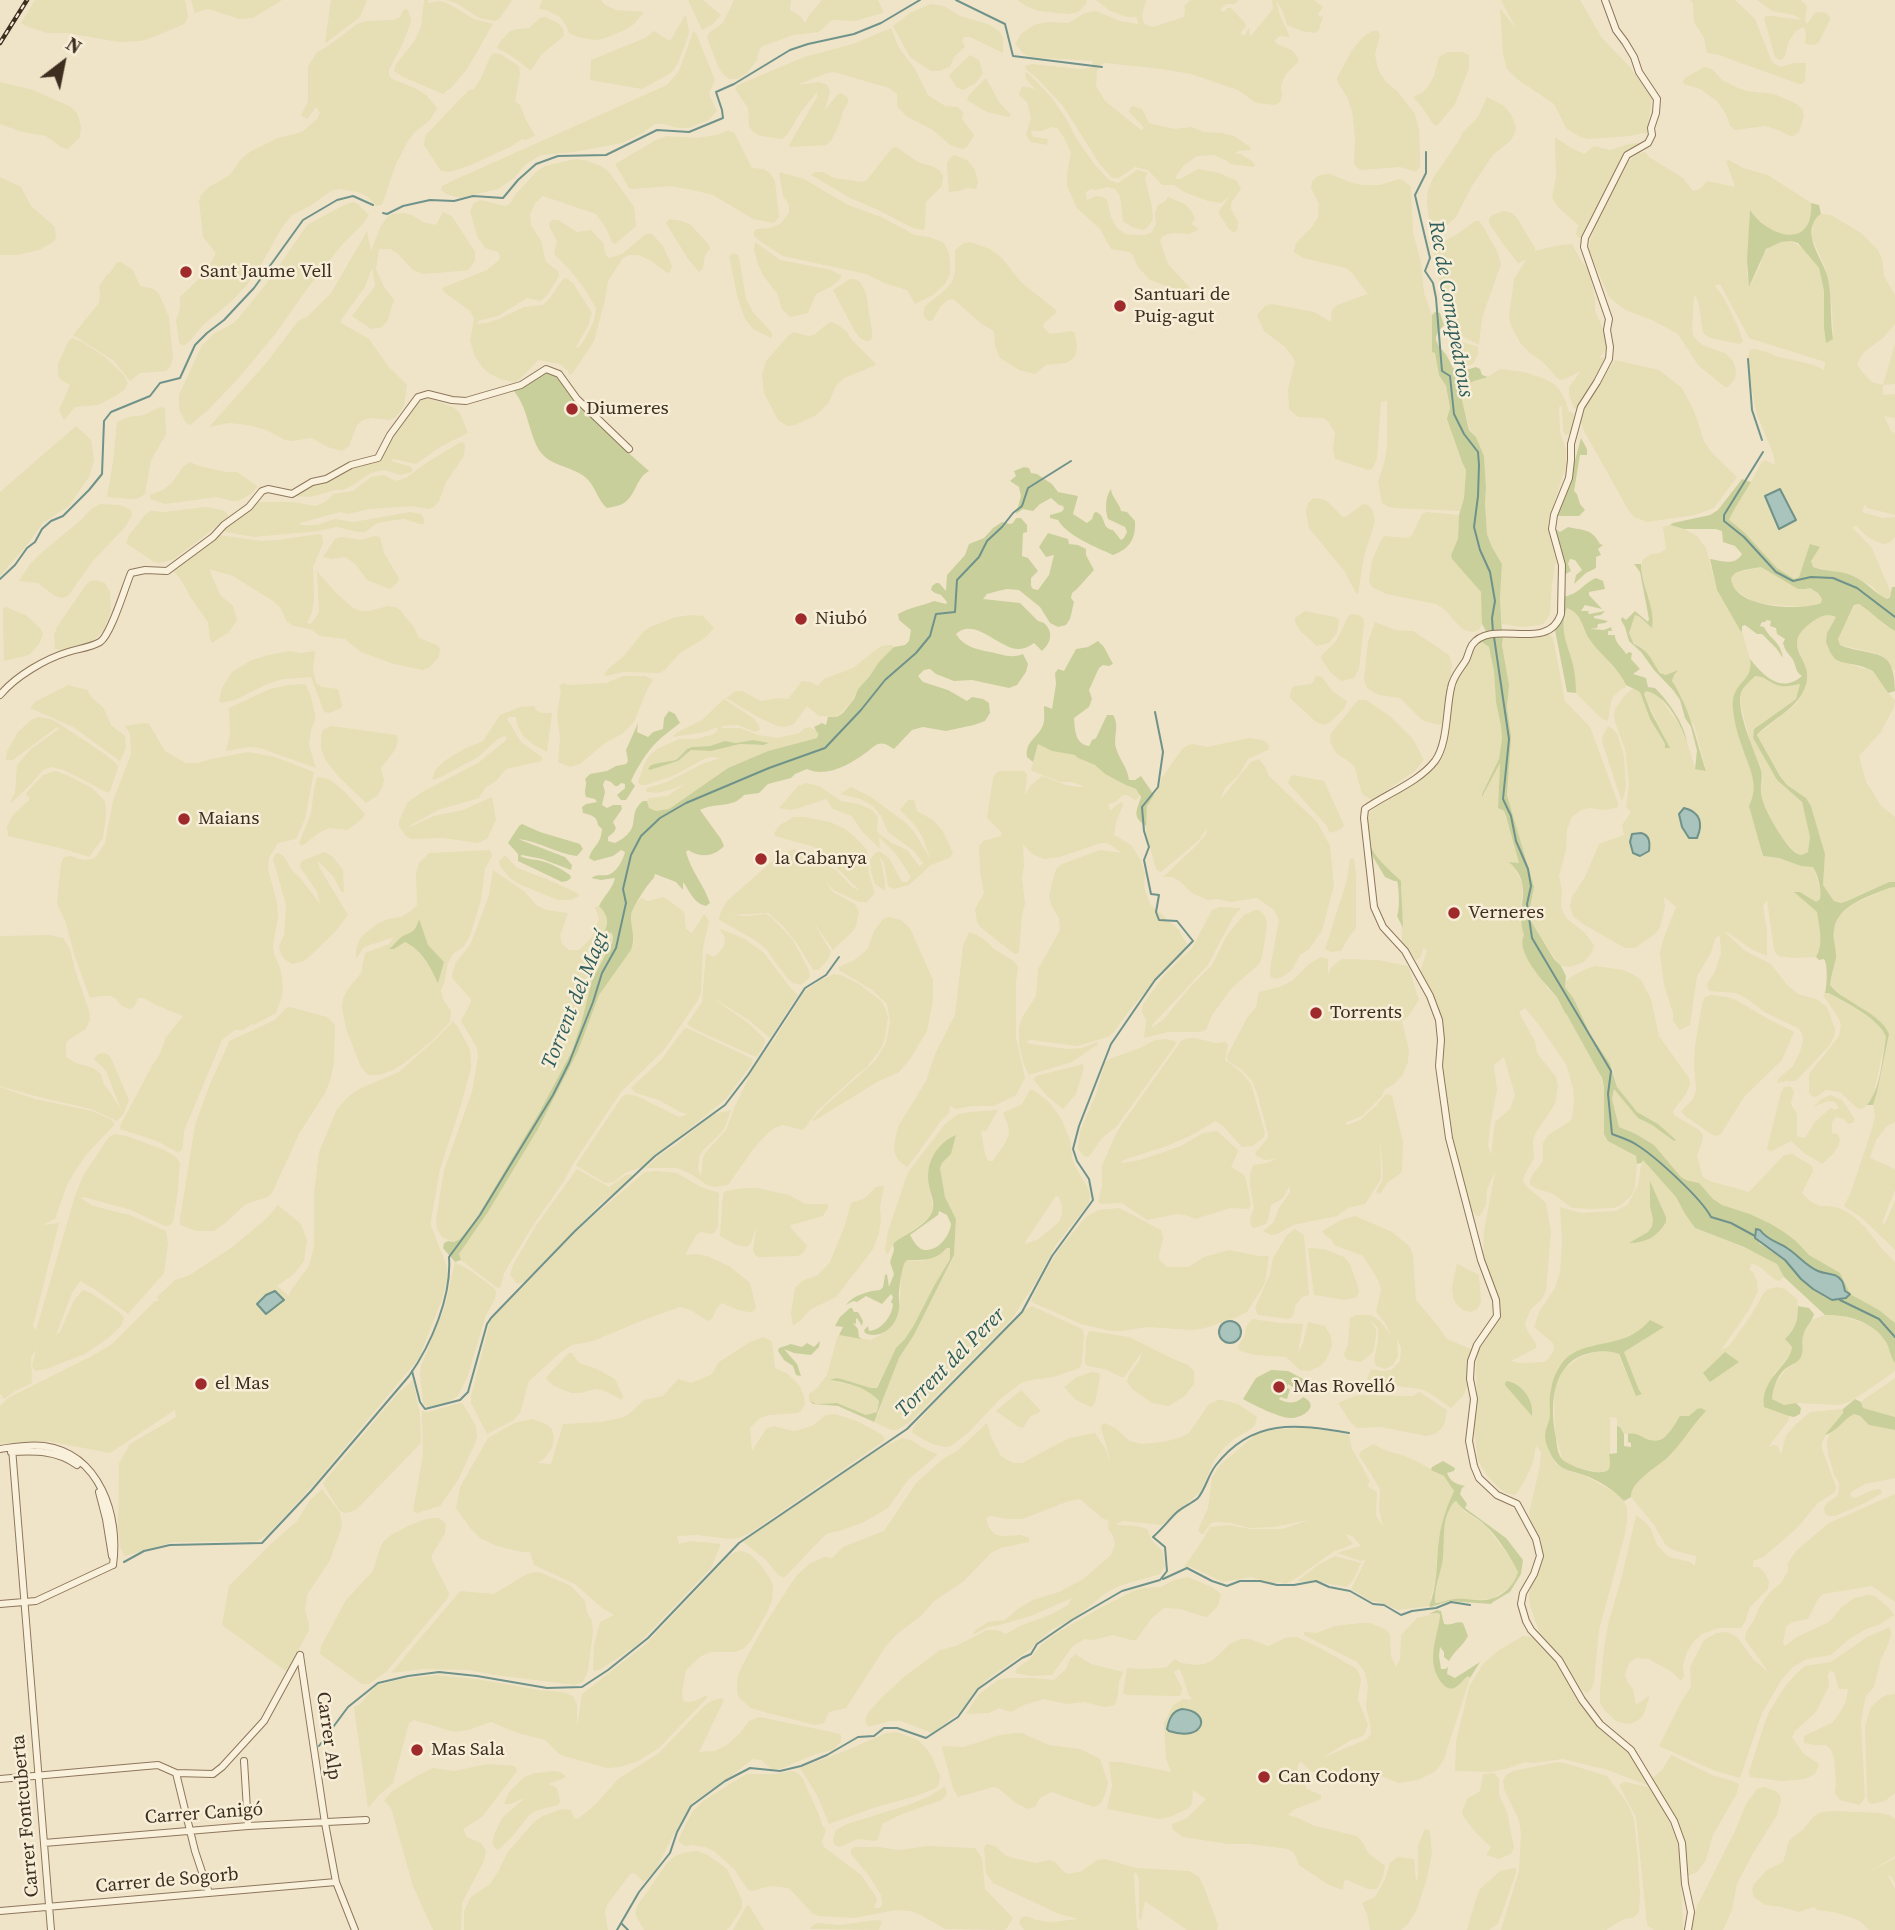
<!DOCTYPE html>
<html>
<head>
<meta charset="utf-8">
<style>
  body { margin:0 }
  #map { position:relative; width:1895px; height:1930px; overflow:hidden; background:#f0e4c8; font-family:"Source Serif 4",serif }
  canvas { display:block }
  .north { position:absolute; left:28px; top:28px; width:70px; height:70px; -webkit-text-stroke:5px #f7eed8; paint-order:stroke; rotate:32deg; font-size:19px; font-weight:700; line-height:28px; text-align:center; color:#3d2e20 }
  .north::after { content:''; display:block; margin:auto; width:24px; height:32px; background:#3d2e20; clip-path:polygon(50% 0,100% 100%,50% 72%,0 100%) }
</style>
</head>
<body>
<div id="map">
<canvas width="1895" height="1930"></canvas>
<div class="north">N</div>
</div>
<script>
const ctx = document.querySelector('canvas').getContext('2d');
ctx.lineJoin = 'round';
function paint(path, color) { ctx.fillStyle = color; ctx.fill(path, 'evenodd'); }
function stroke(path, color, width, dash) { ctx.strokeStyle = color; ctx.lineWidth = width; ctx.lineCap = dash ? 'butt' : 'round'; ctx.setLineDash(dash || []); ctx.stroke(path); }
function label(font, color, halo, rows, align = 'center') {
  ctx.font = font + ' "Source Serif 4",serif'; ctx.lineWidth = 5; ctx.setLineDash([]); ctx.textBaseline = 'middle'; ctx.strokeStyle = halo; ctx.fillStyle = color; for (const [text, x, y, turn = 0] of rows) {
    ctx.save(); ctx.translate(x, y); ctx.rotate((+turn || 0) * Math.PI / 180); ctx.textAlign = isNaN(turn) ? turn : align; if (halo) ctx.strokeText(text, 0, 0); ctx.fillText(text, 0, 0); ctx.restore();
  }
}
paint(new Path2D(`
  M35 0H185L188 17 184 24 156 36 141 41 119 42 67 33H47L26 26 21 23Z
  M191 0H282L253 18 239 19 212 10 206 9 195 13Z
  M331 0H367L360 17 327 42H325Z
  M424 0H429L427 2 429 3 440 1 449 4 474 19 493 24 467 69 452 87 443 94 403 77 394 71 396 64 414 42 421 27Z
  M446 0H512L500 18 495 21 479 18 456 3Z
  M542 0H601L605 5 616 10 644 12 634 24 625 30 603 39 594 40 578 37 569 33 567 27 560 17 546 10 539 9Z
  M688 0H703L721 15 713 24 702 30Z
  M734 0H791L790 10 800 16 805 23 810 14 822 0H878L883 11V13L855 21 832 20 819 32 793 35 763 46 759 50 757 60 747 73 737 79H729L722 73 717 64 707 37 710 32 723 23Z
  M1017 0H1087L1086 4 1078 12 1068 14 1039 11 1026 6Z
  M1096 0H1146L1142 15 1144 24 1153 27 1184 17 1185 10 1184 6 1190 0H1239L1235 4H1226L1220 10 1224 12 1227 8H1231L1245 23 1246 26 1241 32 1242 35H1245L1249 27 1250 37 1273 9 1272 0H1314L1323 7 1318 14 1320 17 1323 16 1319 30 1315 33 1301 31 1287 25 1282 10 1276 1 1280 15 1290 37 1280 36 1274 41 1279 45 1292 50 1298 58V62L1286 74 1283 80 1281 86 1282 96 1280 102 1275 105 1256 103 1238 90 1191 74 1161 69 1105 63 1100 66 1097 71 1096 86 1105 101 1141 130 1144 128 1141 124 1129 112 1130 108 1133 106 1142 109 1149 123 1174 129 1192 127 1204 132 1222 133 1234 136 1249 146 1251 150 1239 151 1235 154H1240L1252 161 1255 165 1254 167 1230 164 1227 161 1214 155 1197 156 1184 165 1176 176V179H1180L1198 169 1219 173 1237 181 1241 189 1231 203V209L1238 222 1237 230 1234 233 1229 229 1219 214 1220 209 1230 196 1221 203 1208 201 1184 192 1174 185H1162L1148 170 1135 167 1119 178H1112L1099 163 1063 106 1038 79 1026 69 1025 66 1032 64 1081 69 1093 67V65L1092 61 1031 57 1024 54 1015 44 1021 34 1034 25 1048 22 1068 23 1085 13 1096 11 1120 21 1138 24 1137 17H1128L1110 11Z
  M1501 0H1580L1602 38 1630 67 1652 98 1647 134 1643 133 1630 136 1588 139 1580 137 1566 128 1554 104 1517 79 1507 69 1503 54 1500 8 1516 29Z
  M1690 0H1735L1755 19 1772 62 1781 67 1794 63H1806L1805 81 1802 84H1799L1719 55 1707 53 1704 38 1694 22 1693 3Z
  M1757 0H1801L1807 6 1805 20 1807 24 1815 13 1818 12 1826 13 1831 18 1819 42 1815 45 1805 44 1806 33 1804 27 1796 31 1789 41 1784 58 1779 60 1775 57 1764 18 1766 16H1772L1802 20 1794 15 1772 11Z
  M930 4 944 6 960 16 988 24 996 29 1000 32 1003 38V53L970 37H964L962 41 965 47 954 57 950 67 939 71H931L923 66 910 57 893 26 910 13Z
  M404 9 408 10 411 19 410 25 402 45 389 70V75L392 79 415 88 426 95 437 108 430 120 415 132 408 141 396 164 382 205 376 206 368 197 358 192 339 189 331 191 310 206 292 215 281 229 261 265 246 286 232 301 203 325 190 341 185 345H182L179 343 176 320 180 309V297L205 273 215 255V252L203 237 199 201 201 195 209 187 230 175 240 160 251 151 278 138 302 132 317 119 320 113 316 107 307 119 301 115 308 102V67L316 53 328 46 357 24 366 21 394 20 400 17Z
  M686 14 689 32 688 37 678 63 671 73 642 89 590 80 591 60 645 38 654 31 670 41Z
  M545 17 558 23 563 29 564 36 541 55 532 69 530 70 510 55 497 48 500 42 509 32 517 29 529 28 540 18Z
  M891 28 899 48 915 69 928 95 945 106 957 107 961 110 963 113 962 119 972 132 974 136 966 148 962 149 950 145 933 130 906 116 897 106V94L889 88 834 72 827 73 797 85 819 82 827 85 830 91 825 110 837 95 841 93 848 98V102L843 111 839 125 831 141 826 145 790 147 789 145 817 97V92L801 112 787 135 782 139 761 136 753 132 749 126 748 108 735 89 738 85 804 57 853 44Z
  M1372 31H1378L1380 35 1375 55 1378 69 1386 82 1397 91 1415 114 1419 130 1420 154V167L1416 172 1400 167 1361 170 1356 167 1354 163 1355 138 1352 111 1348 99 1338 82 1337 78 1352 50 1362 38Z
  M693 32 696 33 715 80 709 94 717 111 709 120 689 128H678L664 124H655L643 133 622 143 574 152 541 155 526 164 514 178 498 189 460 198 446 194 441 190 442 186 452 181 667 85 679 71Z
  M1448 52H1462L1469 55V68L1455 104 1437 126 1433 124 1422 107 1413 97 1422 93 1427 88 1434 76 1439 57Z
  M494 53 500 54 519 66 520 75 515 101 520 105 526 120 535 136 525 140 522 139 512 146 471 165 450 172 441 171 424 145 425 136 460 99 469 90 474 89 481 78 490 57Z
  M970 55 979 60 983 73 976 83 963 90 956 87 949 75Z
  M1704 67 1712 69 1722 80 1738 88 1747 91 1774 94 1797 104 1802 109 1804 115 1799 132 1792 137 1778 130 1765 126 1735 130 1730 126 1726 114 1717 101 1700 89 1684 84 1683 81 1685 78Z
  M1025 72 1029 74 1052 98 1067 120 1076 138 1095 165 1109 180 1118 183 1137 170 1148 173 1145 178 1152 207 1153 219 1148 227 1143 230 1132 227 1123 221 1120 196 1115 189 1107 187 1096 190 1091 189 1086 192 1087 200 1096 196 1103 197 1107 200 1111 217 1117 228 1125 234 1134 235H1144L1151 233 1156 224 1155 213 1158 205 1164 202 1168 197 1185 204 1191 210 1195 219 1191 224 1198 228 1196 231 1189 234 1174 233 1167 234 1162 237 1160 241 1168 264 1190 288 1194 296 1150 280 1138 267 1133 255 1129 252 1111 249 1100 229 1077 208 1067 186V175L1071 153 1063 136 1057 128 1052 127 1042 131H1032L1031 133 1034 137 1048 139 1047 145 1031 142 1026 135 1031 118 1027 102 1019 95 1020 91 1023 86 1035 89 1026 79Z
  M986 78 999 102 1011 115 1009 117 987 112 967 100 969 95Z
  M0 82 33 90 71 107 77 113 79 119 81 127 80 137 68 149 61 147 46 136 22 132 0 124Z
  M1487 97 1504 106 1511 114 1516 128 1514 135 1510 141 1493 155 1472 186 1456 217 1440 232 1435 234 1430 232 1427 202 1428 190 1433 178 1458 142 1463 132 1478 117Z
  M727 131 734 132 752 168 764 169 769 172 775 181 779 217 774 223 753 219 713 195 697 191 671 186 632 189 629 188 615 164 656 140 667 136 696 138 717 135Z
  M1555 137 1571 148 1584 154 1594 146 1610 150 1629 144 1640 143 1639 145 1626 152 1621 159 1598 209 1580 239 1576 234 1578 225 1558 207 1552 198 1556 177Z
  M896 147 918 162 934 167 939 170 943 176 942 186 926 202 925 228 923 230 913 228 874 208 852 199 811 175 815 172H823L834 178 862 182 867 180 892 148Z
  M1645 152 1649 157 1683 178 1693 191 1700 189 1707 181 1735 187 1726 161 1729 160 1743 168 1768 175 1811 203V217L1806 228 1801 233 1793 235 1780 233 1768 228 1750 212 1747 274 1750 286 1760 266 1763 254 1770 246 1781 242 1791 241 1803 248 1819 268 1824 291V328L1826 342 1833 339 1832 307 1825 267 1812 238 1813 223 1816 217 1821 214 1831 215 1861 233 1878 250 1882 259 1884 276 1895 295V324L1884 337 1863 353 1857 364 1864 374 1872 382 1883 385 1895 344V384L1883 385V395L1895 394V418L1884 416 1891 431 1895 433V515L1867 508 1865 504 1862 512 1882 518 1895 517V537L1889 543 1883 544 1869 538 1856 526 1852 527 1872 548 1891 593 1887 599 1880 595 1872 586 1853 576 1813 567 1811 561 1815 552 1810 545 1799 577 1794 579 1777 568 1744 532 1730 522 1729 520 1734 508 1745 493 1761 463 1765 460 1775 465 1774 456 1756 412 1747 361 1750 350 1755 349 1767 352 1775 356 1814 365 1824 370 1825 362 1749 338 1720 284 1715 286 1724 298 1737 325 1743 341 1740 344 1710 338 1703 333 1700 312 1698 301 1694 295 1692 327 1693 336 1702 345 1725 353 1733 361 1736 370 1735 379 1728 387H1725L1698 365 1678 334 1652 320 1625 310 1609 297 1592 258 1589 247 1591 237 1623 168 1632 158 1639 153Z
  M954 155 967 160 975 170 978 182 976 189 967 188 959 191 949 192 947 164 949 159Z
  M575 159 585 160 603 167 609 172 634 207 636 226 615 244 612 242 606 228 596 214 543 196 536 202 530 215 531 225 541 241 546 262 559 272V276L548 294 543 299 540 301 527 298 498 316 478 321 477 324 487 323 499 319 524 307 543 305 550 298 563 279 566 278 573 283 592 313 588 326 576 347 578 348 583 342 594 321 596 308 584 288 570 270 554 254 557 241 550 228 549 224 552 220H558L577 232 591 230 603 243 606 255 609 258 622 254 646 234H652L663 246 672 266 671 269 670 273 666 272 650 260 638 255H629L623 258 608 281 605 300 594 341 573 373 569 375 568 371 560 364 538 360 519 380 514 382 500 379 490 374 482 367 475 356 470 341 474 319 470 311 444 292 442 288 487 270 499 260 500 256 498 252 485 248 478 238 470 212 474 203 480 200 506 206 510 204 515 195 536 172 545 166Z
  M779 172 804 179 848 205 881 217 915 235 929 237 944 243 949 253 950 263V274L945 284 933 295 915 304 907 290 884 283 866 274 783 256 761 242 754 236V232L756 229 770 228 780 224 789 213V205L783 196Z
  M1330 174 1352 183 1363 185H1380L1399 179 1403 180 1411 187 1413 233 1421 262 1424 293 1432 315V352H1435L1439 375 1446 386 1450 408 1448 419 1451 426 1452 434 1462 462 1466 469 1464 498 1460 511 1395 508 1389 507 1382 503 1378 482 1385 460 1387 446V401L1381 402 1377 459 1372 469 1368 470 1335 459 1333 449 1335 433 1328 421 1323 418 1298 417 1289 409 1288 389 1295 362 1292 356 1285 347 1264 331 1257 315 1265 306 1272 304 1314 312 1331 322 1332 310 1337 305 1368 294 1352 273 1346 268 1303 258 1294 252 1296 243 1311 228 1318 218 1319 204 1311 188 1312 182 1315 178 1320 175Z
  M0 177 21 187 31 206 55 227 56 238 53 242 39 250 17 255H0Z
  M353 202 358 204 369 215 362 225 341 246 307 289 276 333 236 381 207 411 190 425 186 423 179 409V395L202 345 215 333 234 323 240 316 270 279 307 225 344 205Z
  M1504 211 1512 213 1517 218 1535 248V251L1554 246 1572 244 1582 262 1589 270 1595 298V311L1603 329 1606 343V350L1599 358 1605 357V360L1577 409 1574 408 1569 395V387L1581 371 1567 378 1561 380 1558 379 1543 362 1531 354 1521 344 1511 326 1509 317 1514 279 1526 260 1518 263 1503 244 1489 223V219L1492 215Z
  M443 212 452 216 475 252V260L472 265 468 270 461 271 423 274 413 270 397 253 390 249H379L376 269 384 287 394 300 387 322 380 328 371 329 352 316 375 286 372 268 365 287 341 320V323L369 339 388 366 407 385 404 406 396 417 389 420 372 418 363 420 357 425 349 446 342 451 330 448 311 438 293 441 285 440 266 430 248 425 229 423 209 427 267 362 298 321 308 316 331 293 367 231 371 251 380 228 387 217 393 214 404 213 412 215 423 222 436 225Z
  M669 219 682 221 691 225 709 245 710 249 705 255 703 268 699 272 688 259 666 223Z
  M1475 221H1479L1482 225 1497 251 1501 264 1482 318 1479 345 1458 334 1450 326 1446 319 1445 303 1434 256 1436 249 1443 242 1459 233Z
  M755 242 780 260 831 270 841 275V278L832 286 816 294 808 313 790 317 782 309 777 293 764 277 758 264 754 250Z
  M970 242 990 249 1001 257 1022 283 1056 310V313L1044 323 1043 327 1050 334 1072 331 1075 333 1077 348 1075 356 1071 360 1066 363 1046 365 1035 374 1019 370 1000 358 995 346 994 332 991 329 983 325 953 299 948 300 940 307 932 321H928L925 318 923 314 925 306 945 290 952 282 955 272V250L964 243Z
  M733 253 738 255 740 262 746 299 753 312 772 333V336L771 338 753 329 745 319 737 296 731 265 729 257Z
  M117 262H121L133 270 140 286 154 289 159 294 169 317 170 328 173 358 170 367 166 371 140 373 130 381 113 360 73 335 99 303 100 294 99 286 107 275 110 273Z
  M850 279H855L860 282 866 294 872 331V337L870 341H866L860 338 854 330 833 290Z
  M832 322 838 325 846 331 852 340 876 364 874 366 844 378 836 386 828 404 816 415 795 425 787 426 778 420 764 393 762 375 766 361 788 336 794 332 808 336 814 335 827 324Z
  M72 338 84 343 105 357 123 374 128 383 124 390 117 395 98 405 75 407 64 420 59 410 70 385 61 380 58 376V364L68 342Z
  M1457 340 1478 347V354L1473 364 1463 367 1456 363Z
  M1615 360 1659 370 1682 388 1694 411 1704 441 1712 453 1737 477 1714 508 1695 515 1647 522 1634 517 1629 511 1585 433 1580 420 1581 414 1590 397Z
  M1500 369 1524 372 1545 379 1554 384 1559 389 1566 402 1569 412H1572L1574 415V419L1571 430 1569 434 1565 435 1563 431 1562 406 1559 407 1560 432 1566 449V466L1548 522 1556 561 1552 584 1550 614 1544 623 1540 625 1522 627 1502 624 1500 599 1502 564 1492 547 1487 534 1485 503 1486 487 1484 456 1476 437 1470 430 1461 396V387L1474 381 1488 377Z
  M425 399H431L453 407 460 413 468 433 440 447 416 464 398 460 393 459 391 461 409 466 412 468V472L401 475 384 470 371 473 353 485 343 490H335L311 497 294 496 318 482 383 455 405 417 417 402Z
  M160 407 165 408 166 434 151 460 145 494 137 499H130L107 497 113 462 117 422 128 417 144 415Z
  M76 426 91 440 94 461 89 477 69 506 43 523 27 545 0 576V492Z
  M461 442 465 444 464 456 446 482 439 501 434 507 429 509 411 506 369 509 349 514 340 512 300 523 301 525H317L335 519 353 522 410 512 421 514 424 519V524H420L404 519 396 520 377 523 365 532H358L337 527 318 531 254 537 226 532 223 529 254 502H293L316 506 326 501 333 494 353 491 371 477 384 475 395 481 406 478 426 463Z
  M190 462 199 466 226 472H237L256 485 257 487 251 494 238 501H232L217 497 165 504 150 499V495L163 490 171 484 183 467Z
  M1313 498 1323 499 1329 503 1343 517 1347 516 1363 504 1368 505 1373 511 1375 522 1364 556 1358 594 1356 593 1345 572 1309 528 1306 511 1308 503Z
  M100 504 120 505 131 510 132 515 126 526 92 562 68 596 61 598 55 596 38 583 19 581 30 564 40 554 82 519 91 509Z
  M206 507 222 510 226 512 229 517 174 559 160 563 154 562 126 543 129 535 146 514 151 511 164 512Z
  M1427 512 1459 515 1458 539 1451 555 1452 559 1481 592 1482 598V624L1479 630 1472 632 1462 629 1444 609 1436 604 1386 594 1372 587 1369 582 1372 561 1380 542 1384 536 1407 538 1412 535 1422 514Z
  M1670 525 1684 529 1697 536 1706 548 1717 590 1742 632 1750 659V670L1742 683 1733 708 1741 745 1752 772 1754 783 1753 799 1762 856 1779 858 1801 866H1813L1820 888 1821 897 1816 903 1800 892 1804 901 1817 912 1821 939 1819 951 1816 957 1795 958 1778 956 1774 950 1767 900 1763 906 1767 932V956L1753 950 1727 932H1725L1745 951 1771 964 1787 985 1798 994 1818 1000 1827 1007 1835 1029 1834 1037 1829 1046 1796 1081H1787L1777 1083 1778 1079 1793 1066 1800 1052 1803 1040 1802 1033 1798 1028 1766 1013 1746 998 1736 993 1710 991 1708 989 1707 984 1715 972 1721 953 1720 936 1716 937 1710 955 1697 976 1690 1025 1680 1030 1673 1021V1013L1664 985 1660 953 1663 940 1676 907 1664 897 1665 907 1660 927 1656 933 1635 948H1625L1583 924 1573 916 1570 907 1572 897 1585 877 1599 844 1624 835 1622 825 1631 812 1626 807 1629 785 1625 749 1615 722 1614 716 1615 709 1626 694 1633 689 1640 692 1650 719 1662 740 1669 748 1644 694 1645 691H1650L1658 695 1678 723 1687 742 1695 768 1706 770 1694 725 1688 717 1682 698 1672 681 1675 671 1666 675 1660 673 1642 647 1635 644 1629 633 1635 615 1640 617 1651 627 1650 606 1641 569 1642 560 1651 554 1660 553 1666 549 1663 527Z
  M318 534 322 535 323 543 313 567 314 600 312 612 307 623 311 624 319 612 317 571 336 593 353 608 361 611H369L388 606 395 607 400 610 413 626 419 638 437 645 440 648 439 657 430 667 423 670 394 664 361 652 345 639 320 636 310 629 294 626 287 622 280 607 273 601 233 576 209 569 220 595 233 606 237 620 229 632 212 643 210 639 208 622 191 598 181 580 172 569 220 535 261 541 278 540Z
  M375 536 380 537 384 553 399 578 398 582 390 589 367 580 356 565 346 557 331 559 323 557 335 539 341 537 361 540Z
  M1761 567 1809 587 1818 593 1822 599 1821 603 1805 607 1775 605 1756 603 1737 591 1732 584 1731 578 1735 573Z
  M96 580 105 583 110 592 111 611 104 630 94 640 88 642 62 650 55 649 54 635 57 627 85 586 90 581Z
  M1860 604 1874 614 1884 625 1895 631V671L1883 657 1879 654 1840 645 1838 639 1843 628 1855 605Z
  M6 607 27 616 40 628 43 634 39 644 29 655 4 661 3 614V608Z
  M1567 608 1573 610 1581 618 1583 628 1598 650 1623 678 1626 685 1625 688 1621 689 1614 696 1611 701 1608 721 1602 719 1576 693 1574 667 1564 638 1563 629Z
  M1305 611 1335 617 1339 620 1337 633 1329 643 1317 646 1299 630 1295 622V618Z
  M1353 614 1359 615 1363 618 1364 624 1359 669 1354 678 1341 681 1330 672 1321 658 1322 655 1336 641 1349 615Z
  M691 615 703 616 714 628 705 638 680 653 665 670 660 673 624 672 606 676 604 674 608 669 624 656 643 632 650 627 676 617Z
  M1828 615 1836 617 1827 633 1852 665 1873 671 1888 693 1895 700 1894 707 1881 732 1859 756 1866 782 1872 791 1881 806 1895 817V882H1889L1841 903 1834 901 1823 885 1825 854 1811 806 1806 798 1787 785 1780 775 1757 735 1796 704 1805 688 1808 678 1796 642 1799 634 1803 628 1820 617Z
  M1375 622 1395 630 1413 631 1449 655 1452 665 1445 715 1443 722 1440 725 1427 722 1421 719 1400 698 1379 695 1367 688 1364 679 1368 642Z
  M1542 635H1550L1553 638 1565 701 1590 727 1618 803V807L1615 808 1604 810 1589 808 1581 810 1572 817 1567 829 1566 850 1559 876 1562 890 1561 907 1566 918 1584 932 1594 945 1592 952 1584 962 1570 967 1561 966 1557 962 1531 921 1529 913 1534 887 1507 795 1510 730 1507 707 1509 685 1502 645 1503 636 1531 638Z
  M1482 642 1489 647 1494 672 1496 702 1501 726 1502 739 1499 759 1482 794 1483 796 1497 766 1499 763 1500 764 1498 808 1504 811 1506 816 1519 863 1511 862 1523 884 1520 917 1524 935V951L1533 968 1540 976 1548 989 1556 996 1561 1007 1567 1015 1598 1069 1604 1087V1134L1636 1157 1637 1164 1635 1188 1631 1196 1621 1205 1614 1208 1591 1209 1572 1208 1553 1194 1538 1189 1530 1185V1180L1533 1174 1543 1161V1143L1548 1135 1569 1122 1572 1118 1574 1100 1573 1088 1566 1064 1539 1025 1525 1008 1519 1012 1535 1042 1537 1053 1556 1077 1558 1085 1556 1100 1553 1107 1535 1134 1533 1141 1534 1158 1524 1176 1523 1181 1527 1187 1546 1203 1551 1232 1546 1290 1542 1299 1531 1309 1525 1323 1527 1330 1536 1344V1348L1511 1361 1519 1363 1544 1362 1549 1358 1554 1350 1553 1343 1534 1327 1539 1312 1555 1288 1560 1272 1562 1243 1560 1207 1581 1213 1596 1212 1616 1211 1628 1204 1638 1185 1642 1159 1676 1197 1685 1214 1695 1228 1767 1257 1777 1264 1782 1272 1784 1277 1779 1281 1774 1279 1760 1267 1751 1263 1750 1270 1753 1272 1757 1281 1758 1291 1749 1310 1721 1350 1729 1346 1752 1314 1763 1294 1768 1289 1777 1287 1785 1289 1797 1299 1799 1319 1795 1327 1785 1339 1792 1347V1353L1774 1374 1765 1393 1782 1413 1789 1416V1420L1768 1447 1773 1445 1778 1446 1781 1454 1786 1436 1794 1426 1810 1412 1843 1409V1413L1825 1436 1822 1443V1449L1836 1487 1835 1492 1818 1503 1798 1527 1765 1556 1753 1561V1567H1759L1764 1572 1769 1582 1768 1589 1750 1607 1745 1622 1741 1628H1718L1702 1634 1694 1641 1687 1652 1683 1665 1684 1676 1681 1681 1672 1672 1649 1659 1636 1658 1629 1663 1625 1675 1627 1681 1633 1689 1636 1705 1650 1695 1644 1713 1641 1718 1633 1723 1626 1724 1616 1721 1605 1711 1600 1703V1690L1604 1648 1609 1621 1622 1576 1636 1515 1645 1522 1651 1529 1657 1545 1669 1557 1690 1562 1695 1566 1696 1556 1680 1552 1671 1549 1665 1544 1654 1525 1631 1497 1630 1492 1634 1484 1666 1459 1674 1450 1695 1422 1701 1408 1697 1409 1689 1416 1677 1420 1670 1433 1658 1440 1653 1441 1631 1434H1624L1620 1427 1617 1426V1418L1610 1417V1467L1608 1470 1605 1472H1597L1579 1468 1569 1465 1562 1458 1555 1433 1554 1397 1557 1382 1565 1368 1580 1357 1595 1352 1612 1351 1617 1352 1636 1395 1642 1393 1639 1390 1624 1352 1663 1327 1650 1321 1642 1329 1615 1342 1598 1346 1558 1367 1551 1388 1550 1417 1545 1436 1551 1454 1556 1464 1571 1472 1584 1475 1619 1495 1624 1501 1627 1508V1520L1625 1534 1599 1630 1594 1681 1592 1688 1589 1692 1586 1693 1580 1688 1561 1657 1541 1636 1530 1606 1529 1594 1543 1553 1541 1539 1532 1527 1529 1513 1540 1466 1541 1452 1536 1446 1533 1463 1523 1484 1515 1495 1506 1493 1499 1488 1489 1478 1478 1461 1474 1431 1477 1404 1476 1362 1478 1352 1497 1320 1500 1308 1483 1257 1484 1231 1495 1172 1487 1189 1486 1205 1480 1216H1477L1472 1211 1453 1148 1442 1063 1444 1040 1420 973 1427 950 1423 948 1421 957 1416 960 1402 942V887L1395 875 1379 860 1371 850 1368 841 1367 826 1369 814 1375 807 1429 770 1440 757 1453 685 1476 645ZM1504 1057 1515 1095 1510 1109 1495 1122 1491 1155 1488 1145 1490 1126 1497 1090 1494 1065ZM1651 1183 1666 1217 1648 1240 1631 1243 1648 1232 1652 1226 1653 1220 1650 1206Z
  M889 645H893V650L879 662 869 677 858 689 851 702 837 717 819 716 807 706 794 724 785 727 777 726 758 717 726 698 736 691H742L761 701 778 698 788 699 802 681 810 682 818 686 824 679 853 668 881 646Z
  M290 651 301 653 314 651 315 653 313 670 316 683 322 687 338 689 342 705 341 708 329 713 324 712 311 677 283 679 267 684 235 700 221 703 219 700 222 688 232 672 252 660 268 655Z
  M623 676H645L653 680 647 690 634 722 622 734 605 743 580 764 570 767 558 762 560 738 557 716 561 690 559 687 563 683 569 685 606 683Z
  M1315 676 1322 677 1332 691 1347 701 1344 709 1330 722 1324 725 1316 722 1290 698 1291 690 1294 686 1311 684 1314 681Z
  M1755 676H1762L1775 684 1791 685 1801 683 1796 699 1754 729 1753 738 1777 780 1802 802 1810 837 1809 849 1808 852 1804 855 1798 854 1792 849 1777 831 1760 795 1763 779 1761 768 1752 750 1741 705V694L1747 683Z
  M305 684 311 696 315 715V720L311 730 309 745 316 768 260 748 249 747 226 751 230 734 229 708 270 689 289 685Z
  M68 685 87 690 92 698 103 707 111 725 125 736 126 748 120 761 73 727 30 708 35 702Z
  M724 699 753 718 758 724 760 730 755 732 738 725 723 726 721 727 723 728H740L758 735 778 738 799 733 805 728 810 727 817 731V738L768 751 728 768 669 809 656 811 649 808 647 801 649 798 667 796 685 784 670 790 657 793 647 792 646 790 647 788 667 782 704 763 721 758 711 757 704 759 675 775 646 785H640L638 782 644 765 649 756 657 749 679 739H696L714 734 717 731 718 728H715L705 732 673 737 676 733 702 720ZM753 740 763 745 740 744 711 751 691 750 678 761 650 770 651 765 676 760 687 749 692 747 710 746 725 741 736 743Z
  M1358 700H1366L1390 716 1413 739 1424 760 1415 771 1372 800 1362 794 1355 768 1351 763 1336 753 1330 742 1331 733Z
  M534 706 536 710 542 713H552L547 752 534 745 524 737 518 727 516 717H509L507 719 521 742 542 757V761L506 769 496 781 486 787 479 798 438 810 411 825 408 828 434 816 463 810 492 797 496 820 487 839 478 843 443 838 411 839 406 836 399 826V821L408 802 422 792 478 763 505 741 507 737 504 736 498 739 478 757 441 777 432 780 436 769 446 760 464 749 483 741 500 715 520 707Z
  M39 717 51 719 58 723 102 752 116 763 118 767 117 771 110 791 108 793 64 770 51 767 43 770 31 784 11 803 10 802 15 793 17 765 31 749 59 729 57 727 13 760H6L7 751 18 732 31 720Z
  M145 723 149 724 165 751 186 763H198L212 759 248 752 275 757 314 772 305 819 296 839 278 843 269 858 268 869 277 902 278 918 273 944 274 954 280 968 282 978 283 990 281 999 276 1013 254 1025 252 1024 243 1030H235L222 1040 184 1131 183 1147 181 1151 177 1152 157 1141 120 1129V1126L153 1064 160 1054 166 1037 183 1016 158 1006 143 998H138L134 1007 130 1009 122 1006 116 999 111 996H100L90 998 75 957 66 923 57 903 61 863 64 857 71 856 83 860 93 859 98 854 105 843 113 801 131 754 130 734 125 726Z
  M331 726 397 735 398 741 395 750 381 768 384 781 382 788 377 796 366 803 339 777 326 761 321 749V735L323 730Z
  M1608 726 1613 729 1618 735 1624 757 1626 787 1622 802 1602 742 1603 735Z
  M1249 738 1262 740 1267 743 1269 746 1268 750 1248 759 1239 775 1225 788 1220 800 1251 762 1259 759 1266 768 1268 775 1317 822 1330 846 1334 885 1322 931 1309 949 1300 955 1292 970 1282 977 1274 979 1270 976 1271 963 1279 920 1274 910 1257 898 1231 902 1218 899 1208 900 1192 893 1181 882 1173 877H1163L1197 845 1206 834 1207 828 1198 841 1161 872 1158 871 1155 866 1146 833 1145 816 1148 803 1160 785 1161 779 1182 749 1188 745 1193 744 1207 747Z
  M1038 744 1052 751 1076 755 1078 758 1095 765 1105 774 1139 791V798L1135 800 1127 795H1123L1115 802 1109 804V809L1111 810 1119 803 1122 802 1123 805 1116 822 1114 835 1131 845 1141 861 1145 873 1144 887 1150 904 1178 929 1187 944 1181 957 1160 972 1152 985 1132 1007 1113 1033 1108 1037 1077 1046 1032 1040 1026 1041 1030 1044 1067 1049 1082 1048 1097 1042 1098 1044 1072 1062 1029 1075 1024 1065 1019 1045V1027L1023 1016 1036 996 1038 969 1060 930 1059 918 1051 905 1049 896 1054 875 1057 868 1062 864 1100 850 1122 853 1107 843H1101L1060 857 1044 859 1032 854 1023 844 1024 866 1022 878 1025 904 1022 915 1019 952 1016 954 1012 952 980 927 977 922 975 909 984 893 980 871 979 846 983 841 1001 836 1002 833 987 818 993 778 996 773 1000 771H1024L1027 774 1025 795 1031 785 1042 776 1066 785 1079 787 1084 786 1071 782H1060L1032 771 1031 769Z
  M56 771 69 776 92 788 105 801 106 815 103 838 89 857 64 849 8 836 7 827 13 815 30 799 26 794 27 792 43 775Z
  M1294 775 1324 781 1344 825 1341 829 1330 833 1326 825 1288 783 1290 777Z
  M317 777 329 779 345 792 365 814 363 818 348 830 329 828 319 833 302 846 299 843 311 813 314 789Z
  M806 783 819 786 841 801 859 804 872 810 878 817 877 830 879 834 892 843 907 850 920 867 923 863 914 851 888 832 881 816 873 806 860 799 840 794 851 787 871 797 906 823 914 832 930 858 922 836 913 823 900 810 908 800H914L917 811 933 820 942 830 953 853 952 855 949 858 931 865 909 885 894 889 888 886 884 863 880 857 885 881V890L882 889 875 884 871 872 870 860 875 853 879 851 889 858 902 882H907L911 877 896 854 879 837 880 849 861 830 852 816 833 809 826 799 799 808 790 810 779 808 798 786Z
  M794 817H804L830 822 845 829 855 837 867 850 869 874 874 890V894L867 902H859L835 891 825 881 833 892 855 904 859 912 856 926 853 931 833 950 812 920 831 952 828 960 818 970H813L798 945 783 926 768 913 729 915 746 916 765 914 770 916 792 939 809 970 810 977 801 985 793 983 787 978 766 949 755 940 719 920 720 914 727 901 776 858 794 849 811 855 828 865 838 872 852 887 860 891 825 856 814 847 775 836 774 833 780 825Z
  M490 850 492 856 485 869 481 900 470 936 464 946 453 954 448 963 444 984 441 990 443 999 451 1011 450 1022 432 1041 403 1064 393 1070 379 1075H368L361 1067 346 1029 342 1007 343 999 347 990 361 973 365 953 389 944 394 937 364 947 356 959V949L361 937 377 924 388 919 401 917 411 911 417 905 416 873 419 863 429 853ZM419 921 428 945 444 962 438 982 430 967 413 945 406 942 390 948 400 939 412 933 416 929Z
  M325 852 333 857 343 870 344 892 341 891 333 876 318 861 319 867 348 915 336 931 310 956 304 961 292 964 287 961 281 955 279 946 284 935 286 905 273 859 275 854 279 853 285 858 291 869 301 879 320 904 317 892 300 867 301 862 304 860Z
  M505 855 517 868 547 879 577 893 579 896 571 900H558L521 885 510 878 500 866 499 861Z
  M1350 859H1354L1356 875V928L1349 937 1341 951 1331 952 1325 949 1347 880Z
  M493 870 525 892 536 905 546 910 568 913 560 936 562 944 569 950H579L592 937 599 919 595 907 599 906 605 912 608 918 607 928 596 948 589 967H592L606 936 612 932 613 936 608 953 592 980 581 1025 572 1051 539 1113 476 1219 460 1239 454 1242 442 1237 437 1229 436 1220 444 1170 472 1092 478 1057 477 1048 461 1021 471 1002 470 998 453 979 452 975 456 962 470 945 475 933 489 895Z
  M1895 887V1122L1887 1126 1876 1140 1870 1158 1895 1169V1190L1882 1223 1885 1224 1895 1200V1250L1862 1218 1844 1206 1851 1192 1872 1129 1875 1116 1873 1105 1877 1092 1888 1034 1879 1020 1845 998 1830 985 1836 955 1833 942 1834 928 1839 916 1851 905 1889 888Z
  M664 897 684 912 686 929 692 933 704 914 709 921 703 948 701 993 698 1000 664 1050 621 1092 573 1164 564 1181 532 1227 504 1273 501 1286 499 1288 496 1287 461 1260 459 1254 488 1212 538 1129 578 1051 599 995 631 950 634 943 631 915 634 906 641 898 648 901Z
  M1220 907 1241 908 1233 917 1208 965 1153 1024 1151 1028 1163 1020 1191 986 1212 965 1227 935 1244 915 1255 910H1259L1263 914 1266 918 1267 926 1262 957 1259 964 1232 988 1212 1015 1206 1030 1200 1032H1168L1144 1038 1146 1020 1142 1012 1143 1004 1165 974 1192 948 1212 910Z
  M889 917 901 920 910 928 933 980V1000L927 1031 910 1059 899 1072 877 1082 814 1121 812 1120 824 1107 875 1061 886 1043 890 1022 887 1004 872 990 839 970V967L854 960 861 955 868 948 874 931 883 919Z
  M721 929 745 939 764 953 789 986 798 995 770 1038 750 1021 710 996 748 1023 764 1038 765 1042 762 1049 756 1057 696 1030 687 1024 702 1002 706 953 713 957 717 955 724 946 725 937 720 930Z
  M969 932 977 935 986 941 994 949 1014 961 1018 967 1016 982V1038L1025 1078 1016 1095 994 1106H972L956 1109 950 1106 949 1113 940 1122 916 1156 907 1167 898 1160 895 1154 894 1146 896 1135 899 1125 926 1081 935 1054 955 1015 963 946Z
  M50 935 63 938 70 949 75 970 89 1011 90 1019 86 1029 71 1038 66 1043V1057L76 1063 93 1068 101 1074 104 1085 110 1092 121 1110 106 1071 94 1059 98 1054 105 1053 110 1056 129 1100 124 1113 117 1121 91 1109 35 1096 0 1086V936Z
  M1321 957 1328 959V972L1329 974 1330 969 1335 964 1342 959 1378 960 1408 966 1419 1000 1407 1018 1402 1021 1409 1050 1408 1062 1402 1076 1393 1085 1385 1089 1382 1096 1362 1116 1345 1123 1347 1125 1360 1120 1376 1106 1385 1095 1388 1094 1392 1096 1403 1142 1402 1170 1400 1174 1388 1182 1380 1194 1376 1192 1382 1181 1383 1174 1380 1138 1381 1179 1365 1204 1348 1208 1337 1216 1293 1225 1277 1234 1271 1235 1263 1231 1274 1222 1279 1208 1290 1192V1186L1282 1199 1271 1205 1268 1220 1266 1224 1254 1228 1251 1226 1250 1218 1254 1208 1250 1186V1174L1253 1165 1267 1163 1276 1159 1265 1160 1257 1156 1255 1153 1267 1139 1268 1134 1257 1093 1252 1081 1242 1070 1228 1061 1227 1056 1247 1018 1256 1007 1259 992 1279 987 1292 981 1309 964Z
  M1596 966 1623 970 1634 975 1641 980 1651 999 1659 1036 1689 1078 1690 1084 1686 1094 1673 1111 1674 1115 1699 1130 1703 1135V1139L1697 1156 1703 1177 1710 1181 1749 1192 1784 1155 1792 1154 1804 1161 1812 1166 1813 1171 1802 1193 1810 1201 1819 1206H1828L1839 1208 1852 1215 1865 1227 1882 1249 1895 1262V1323L1879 1310 1850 1294 1839 1273 1809 1255 1796 1241 1784 1232 1771 1224 1750 1214 1722 1205 1713 1199 1699 1183 1686 1180 1681 1177 1654 1145 1636 1134 1619 1127 1612 1099 1614 1088 1638 1118 1652 1125 1674 1141 1676 1140 1658 1124 1637 1112 1625 1098 1617 1087 1613 1069 1590 1034 1574 999 1565 987 1566 981 1571 977 1586 969Z
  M834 974 841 975 859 984 881 1001 885 1008 888 1017 885 1038 881 1048 867 1067 858 1074 817 1111 805 1128 802 1130 783 1125 775 1128 769 1132 754 1148 728 1185 713 1187 707 1185 691 1174 677 1168H646L658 1156 677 1144 708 1118 715 1114 731 1110 725 1127 720 1134 703 1150 699 1157 698 1170 701 1176 703 1158 705 1153 726 1130 735 1106 754 1067 774 1040 805 991 821 980Z
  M1825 993H1829L1859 1011 1878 1023 1884 1031 1886 1037 1873 1097 1867 1105 1862 1109 1857 1108 1840 1092 1826 1090 1816 1097 1812 1096 1809 1093V1074L1839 1036 1841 1026 1839 1019 1823 995Z
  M1712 995 1727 997 1736 1000 1770 1020 1794 1032 1782 1060 1744 1097 1721 1134 1716 1136 1711 1134 1685 1116 1681 1111 1693 1099 1696 1090 1694 1064 1695 1046 1702 1004 1705 997Z
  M290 1007 327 1017 335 1025 334 1063 330 1081 325 1093 299 1134 273 1191 268 1197 246 1204 224 1224 214 1231H197L180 1225V1219L195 1125 210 1084 226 1049 229 1041 275 1020 286 1008Z
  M453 1021 458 1027 470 1050 471 1068 461 1105 440 1169 431 1221V1226L446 1264 448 1276 442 1299 419 1358 316 1482 267 1535 257 1541 173 1542 125 1556 120 1547 118 1529 119 1463 130 1444 176 1417 175 1410 110 1453 47 1441 0 1444V1406L8 1398 90 1357 111 1345 155 1301H159L157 1297 175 1280 188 1276 231 1248 266 1219 278 1205 301 1224 307 1240 304 1261 294 1274 277 1286 289 1296 291 1290 309 1266 314 1246V1193L319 1152 337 1109 348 1097 359 1089 399 1072 436 1039Z
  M687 1028 753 1059 752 1064 726 1099 642 1167 625 1173 614 1182 605 1183 577 1166 576 1165 611 1113 622 1097 626 1094 637 1096 679 1117 688 1114 680 1112 659 1100 636 1093 631 1088 661 1060 684 1029Z
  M1189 1038H1195L1215 1043 1225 1042 1228 1045 1225 1060 1241 1072 1251 1084 1265 1133 1264 1137 1253 1146 1242 1147 1223 1126 1215 1121 1194 1134 1167 1146 1126 1159 1122 1161V1163L1140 1160 1181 1146 1203 1133 1217 1131 1237 1149 1238 1152 1231 1167 1244 1175 1246 1180 1251 1205 1249 1209 1231 1208 1195 1219 1185 1215 1177 1214 1147 1220 1122 1203 1101 1204 1098 1202 1102 1186V1166L1114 1138 1122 1124 1181 1041Z
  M1165 1039 1175 1041 1176 1044 1117 1126 1102 1138 1091 1154 1088 1157 1084 1156 1078 1149 1080 1131 1096 1094 1105 1063 1109 1059 1140 1048 1155 1040Z
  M1083 1064 1084 1068 1076 1094 1063 1109 1046 1095 1033 1079 1036 1076Z
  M1790 1086 1794 1091 1791 1104 1797 1114V1136L1805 1138 1815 1122 1826 1112 1831 1108 1835 1110 1839 1108 1835 1102 1828 1101 1813 1107 1820 1100 1830 1095 1842 1100 1854 1118V1122L1848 1124 1844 1119 1836 1117 1832 1122V1133L1838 1134 1840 1139 1838 1146 1833 1154 1822 1164 1804 1153 1791 1141 1770 1152 1767 1148 1781 1093 1784 1087Z
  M0 1087 35 1099 92 1111 110 1119 115 1124 86 1155 77 1168 67 1185 55 1219 43 1225 59 1223 33 1326 36 1330 75 1196 83 1176 108 1138 114 1134 127 1136 164 1150 176 1157 180 1163 177 1197 173 1222 170 1225 165 1226 131 1210 84 1197 81 1198 93 1206 130 1215 166 1231 168 1244 164 1273 128 1314 96 1290 80 1281 72 1293 56 1335 60 1332 74 1300 83 1290 91 1293 119 1312 124 1318 121 1326 107 1339 85 1354 46 1369 35 1371 32 1366 36 1349 31 1358 32 1383 15 1391 4 1399 1 1394 0 1395Z
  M1030 1090H1033L1048 1101 1061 1118 1070 1140 1072 1157 1075 1166 1088 1188 1090 1196 1089 1203 1055 1246 1037 1280 1011 1320 910 1422 897 1430H891L874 1422V1418L878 1414 889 1380 899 1358 914 1335 954 1256 956 1219 945 1197 940 1168 942 1163 951 1154 956 1136 938 1148 930 1164 929 1186 933 1207 931 1213 925 1221 893 1244 887 1255 885 1249 888 1231 906 1178 909 1171 945 1124 958 1114 971 1112 998 1110 986 1131H981L985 1154 988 1161H993L1005 1143 1009 1134 1008 1125 1003 1113 1022 1104ZM1056 1196 1059 1197 1062 1206V1214L1059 1222 1037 1240 1025 1244 1027 1239Z
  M577 1169 609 1187 626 1175 631 1174 634 1178 600 1204 527 1279 521 1283 517 1284 510 1275 513 1265 537 1224Z
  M656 1171 677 1173 701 1187 719 1193 718 1226 715 1232 711 1234 701 1232 697 1234 685 1255 697 1254 707 1256 729 1266 750 1283 756 1308 752 1312H748L738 1310 722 1303 717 1308 712 1319 707 1321 691 1310 680 1307 646 1319 593 1341 572 1345 561 1352 529 1381 520 1413 514 1420 487 1434 471 1403V1396L490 1321 582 1226 640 1176 645 1172Z
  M884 1186 880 1207 881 1219 879 1233 873 1249 836 1297 811 1309 801 1320 793 1326 791 1313 795 1288 802 1281 818 1275 830 1262 845 1225 851 1203 865 1198 876 1187Z
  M744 1188H757L789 1195 805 1204H827L829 1206 823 1216 791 1225V1228L807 1246 803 1253 798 1256 759 1257 755 1255 753 1250 756 1227 751 1243 747 1247 736 1245 720 1236 723 1194 725 1191Z
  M1119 1208 1161 1230 1163 1238 1159 1256 1160 1261 1167 1267H1189L1204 1257 1229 1250 1259 1256H1269L1265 1283 1247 1312 1235 1318 1202 1329 1191 1330 1148 1327 1121 1331H1111L1081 1324 1034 1303 1031 1300 1032 1298 1047 1269 1060 1248 1086 1217 1098 1210Z
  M1355 1216 1392 1232 1408 1245 1413 1254 1416 1300 1438 1326 1447 1339 1473 1350 1467 1387 1463 1396 1451 1408 1428 1392 1420 1389 1374 1383 1367 1379 1371 1369 1382 1371 1391 1370 1400 1361 1401 1348 1397 1338 1398 1356 1393 1365 1385 1369 1376 1366 1374 1361 1378 1340V1328L1372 1322H1371L1376 1329V1335L1374 1350 1370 1355 1361 1362 1348 1360 1345 1357 1344 1354 1348 1345 1350 1318 1356 1315H1371L1380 1321 1391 1335 1385 1323 1376 1312 1381 1290 1379 1282 1369 1265 1363 1256 1334 1245 1332 1240 1326 1236 1322 1231 1341 1220Z
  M1295 1229 1304 1235 1309 1295 1302 1297 1296 1304 1293 1316 1289 1319 1258 1315 1255 1308 1270 1274 1273 1258 1287 1235Z
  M947 1248H951L950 1259 934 1286 914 1325 905 1340 896 1349 876 1388H871L845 1380 831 1381 852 1385 870 1392 879 1401 877 1412 866 1415 842 1405 830 1403 816 1404 809 1400V1394L817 1388 827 1375 837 1338 839 1335 871 1340 885 1332 900 1306 901 1274 904 1264 907 1260 923 1261 945 1251Z
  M1308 1248 1324 1249 1344 1257 1350 1264 1357 1284 1359 1291 1357 1297 1346 1300 1314 1295Z
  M455 1262 471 1271 494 1288 496 1291 495 1299 486 1315 467 1378 458 1396 446 1403 429 1407 424 1405 423 1401 420 1375 421 1366 445 1306Z
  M1457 1264 1479 1275 1481 1302 1477 1309 1471 1312 1463 1310 1456 1304 1453 1297 1452 1287Z
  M1032 1306 1082 1329 1084 1336 1082 1361 1080 1368 1053 1377 1031 1380 1021 1383 999 1400 969 1432 951 1446 945 1447 932 1444 914 1434 912 1432 914 1426 935 1403 1023 1311Z
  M1836 1314 1869 1325 1884 1338 1895 1363V1371L1865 1392 1849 1402 1839 1405 1796 1403 1784 1405 1775 1401 1772 1399 1774 1385 1786 1369 1793 1365 1803 1349V1334L1807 1327 1812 1320 1825 1315Z
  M1252 1319 1280 1323 1303 1324 1298 1353 1303 1343 1308 1322 1325 1326 1331 1336 1332 1346 1326 1360 1319 1367 1309 1371 1300 1370 1286 1357 1255 1355 1240 1351 1238 1346 1245 1335 1246 1327Z
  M1089 1331 1129 1337 1171 1358 1188 1365 1194 1371V1384L1185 1396 1168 1406 1152 1403 1132 1389 1127 1382 1129 1375 1139 1361 1143 1351 1124 1377H1121L1105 1369 1088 1366 1085 1364 1086 1339Z
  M764 1337 772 1342 775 1368 788 1374 800 1386 804 1397 805 1404 801 1411 797 1413 769 1415 760 1418 750 1428 752 1451 766 1429 774 1426 793 1431 799 1430 812 1426 826 1415 835 1414 857 1421 881 1434 885 1438 884 1441 750 1533 739 1538 730 1539 697 1535 677 1536 679 1544 690 1541 721 1544 711 1568 638 1644 600 1670 594 1671 593 1668 594 1645 600 1622 614 1615 602 1608 575 1584 534 1565 530 1552H522L497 1546 480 1538 471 1529 456 1508 460 1487 488 1438 514 1423 532 1419 546 1424 552 1429 554 1437 552 1448 545 1458 537 1463 551 1464 563 1424 601 1422 621 1418 629 1414 644 1400 663 1396 678 1379 691 1383 711 1375 719 1362 750 1342Z
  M569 1353H572L579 1363 597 1369 615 1379 623 1396 622 1400 603 1390 595 1389 581 1393H571L554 1386 549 1382 546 1378 549 1374Z
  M1092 1372 1099 1373 1100 1377 1095 1402 1093 1406 1091 1407 1076 1400 1064 1387 1077 1377Z
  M1895 1378V1417L1863 1408 1861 1402 1866 1398Z
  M413 1380 420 1415 421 1443 357 1509 351 1512 344 1513 339 1510 323 1484 325 1480 398 1393Z
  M1021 1390 1041 1411 1030 1417 1023 1428 1017 1426 996 1411Z
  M1419 1392 1447 1410 1445 1422 1441 1429 1435 1434 1426 1436 1381 1427 1357 1428 1351 1423 1338 1403 1358 1395 1413 1396Z
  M1218 1400H1222L1238 1404 1257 1417 1255 1425 1251 1429 1234 1439 1222 1450 1215 1459 1200 1492 1166 1522 1161 1525 1124 1521 1117 1523 1118 1525 1137 1526 1147 1529 1152 1541 1162 1550 1165 1566 1160 1574 1119 1586 1106 1593 1077 1616 1051 1630 1029 1650 985 1681 974 1693 959 1713 932 1733 901 1721H890L868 1727 865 1720 868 1713 881 1698 904 1677 940 1650 956 1646 987 1630H997L1006 1634 1020 1626 1052 1614 1068 1605 1072 1598 1033 1615 1000 1625 988 1627 972 1635 976 1630 988 1622 1005 1620 1019 1608 1033 1600 1059 1592 1082 1580 1111 1555 1115 1544 1113 1536 1108 1528 1109 1521 1102 1518 1080 1499 1069 1501 1022 1519H1008L991 1516 986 1518 988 1526 994 1534 1002 1536 1021 1535 1029 1538V1542L1001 1548 991 1553 964 1581 933 1602 922 1615 897 1634 886 1646 846 1708 829 1712 824 1723 815 1725 768 1713 751 1708 739 1698 737 1692V1686L738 1675 743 1664 765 1624 796 1576 809 1564 824 1557 832 1558 843 1547 884 1531 916 1483 943 1459 957 1451 987 1423 991 1437 1001 1456 1013 1463H1022L1069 1438 1095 1433 1105 1448 1111 1463 1102 1431 1101 1426 1104 1423 1115 1428 1130 1441 1142 1444 1163 1442 1179 1438 1189 1433 1209 1404Z
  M460 1403 463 1404 476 1426 477 1437 473 1448 458 1480 440 1506 417 1513 413 1511 423 1455 422 1411 428 1412Z
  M1854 1414 1859 1416 1869 1425 1895 1430V1478L1865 1484 1851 1492 1850 1496 1855 1498 1873 1490 1881 1489 1882 1493 1865 1503 1835 1516H1829L1825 1514 1824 1508 1827 1503 1837 1496 1839 1490V1483L1834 1475 1828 1453 1827 1441 1830 1434 1839 1424Z
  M1300 1428 1333 1431 1349 1435 1352 1449 1370 1481 1367 1486 1377 1492 1376 1515 1383 1527 1379 1509 1380 1489 1359 1455 1361 1451 1373 1444 1387 1451 1402 1455 1416 1461 1444 1476 1451 1485 1454 1491 1450 1500 1439 1536 1435 1581 1429 1606 1398 1610 1383 1603 1371 1601 1351 1589 1366 1559 1361 1561 1337 1553 1361 1546 1352 1536 1345 1534 1353 1544 1333 1552 1295 1579 1285 1584 1280 1582 1270 1583 1251 1577 1223 1582 1191 1567H1184L1200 1544 1210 1527 1229 1525 1250 1529H1282L1309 1520 1274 1527 1249 1528 1231 1523 1217 1522 1211 1523 1203 1534H1201L1198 1530 1208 1508 1212 1477 1220 1465 1260 1431Z
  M903 1438 913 1441 921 1447 937 1454V1455L908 1480 888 1508 862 1523 842 1530 826 1534 784 1578 778 1575 766 1560 743 1542 774 1519 832 1480 885 1446Z
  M322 1489 340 1513 342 1526 330 1560 307 1595 305 1610 309 1625V1630L287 1672 222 1625 229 1586 273 1542 297 1521 310 1500Z
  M1895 1494V1602L1872 1586 1823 1594 1818 1599 1808 1619 1793 1622 1786 1626 1783 1643 1785 1646 1795 1638 1829 1622 1842 1607 1854 1598 1867 1595 1875 1596 1888 1607 1894 1615 1879 1625 1868 1628 1849 1639 1831 1655 1806 1659 1793 1667 1782 1679 1762 1713 1740 1778 1713 1770 1659 1746 1682 1700 1691 1687 1690 1667 1704 1640 1716 1633 1727 1632 1737 1637 1753 1659 1769 1673 1745 1639 1746 1632 1754 1620 1760 1606 1770 1592 1781 1583 1788 1571V1563L1796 1551 1829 1523Z
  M1454 1501H1456L1465 1512 1485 1525 1512 1560 1518 1573 1514 1581 1508 1588 1492 1599 1477 1600 1460 1599 1435 1603 1434 1600 1443 1558 1444 1527 1448 1509Z
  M433 1518H439L446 1524 445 1533 432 1555V1560L449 1593 448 1598 386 1672 369 1684H362L320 1654 321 1646 346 1600 373 1571 380 1548 384 1541 391 1535 408 1526 423 1520Z
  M741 1551 750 1554 761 1565 771 1580 773 1586 772 1600 767 1613 750 1642 743 1649 735 1652H710L700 1657 686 1670 682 1692 683 1701 688 1702 695 1701 707 1695V1698L659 1748 638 1761 620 1767 607 1768 564 1756 559 1754 545 1740 518 1733 491 1722 468 1730 454 1732 414 1720 409 1723 393 1783 379 1795 368 1808 354 1707 360 1704 374 1688 378 1685 402 1679 436 1675 476 1679 539 1690 563 1692 573 1696 575 1700 577 1705V1727L582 1694 646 1644 728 1557 735 1552Z
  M1335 1556 1361 1563 1353 1580 1347 1587 1320 1582 1313 1583 1297 1581 1318 1565Z
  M534 1572 542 1573 571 1586 585 1601 587 1612 592 1621 593 1632 588 1671 583 1682 575 1685 495 1675 468 1670 424 1669 391 1673 460 1591 494 1594 525 1575Z
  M1188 1577 1212 1587 1221 1594 1218 1606 1207 1617H1205L1180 1609 1164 1608 1152 1618 1136 1640H1131L1113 1635 1094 1640 1084 1639 1072 1647 1052 1675 1031 1676 1015 1673 1017 1668 1029 1660 1042 1644 1057 1633 1098 1609 1133 1591 1143 1588 1161 1587 1174 1580Z
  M1438 1613 1440 1618 1433 1656 1443 1684 1450 1689 1457 1687 1465 1677 1469 1675 1470 1678 1444 1759 1439 1767 1434 1772 1418 1780 1399 1783 1376 1774 1368 1773 1349 1779 1334 1780 1312 1772 1300 1761 1297 1768 1307 1789 1321 1795V1799L1293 1810 1288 1815 1296 1817 1315 1826 1357 1836 1363 1843 1368 1853 1385 1866 1383 1877 1377 1889H1368L1347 1880 1344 1881 1343 1890 1329 1885 1299 1865 1294 1853 1288 1849 1250 1844H1228L1183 1837 1173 1830 1172 1824 1187 1818 1206 1799 1193 1790 1192 1803 1189 1808 1170 1817 1159 1819 1107 1809 1112 1786 1109 1762H1121L1171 1772 1166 1758 1164 1723 1173 1705 1183 1699 1189 1700 1192 1698 1189 1696 1182 1674 1179 1669 1174 1672 1182 1688 1181 1695 1178 1696 1127 1695 1123 1693 1127 1668 1140 1669 1162 1668 1167 1667 1175 1659 1181 1663 1197 1665 1204 1664 1213 1660 1231 1643 1241 1639H1249L1269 1646 1285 1638 1297 1637 1322 1649 1357 1669 1361 1679 1358 1699 1368 1725 1364 1735 1361 1737 1351 1740 1322 1758 1367 1739 1371 1734 1370 1724 1366 1707 1368 1686 1365 1672 1357 1662 1304 1635V1632L1317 1633 1335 1626 1361 1623H1370L1385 1629 1390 1634 1391 1656 1396 1667 1400 1659 1401 1635 1417 1618Z
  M1890 1627 1891 1635 1888 1645 1881 1659 1874 1687 1866 1696 1864 1705 1861 1721 1865 1797 1863 1801 1859 1805 1840 1800 1835 1793 1836 1783 1834 1759 1831 1750 1826 1745H1814L1804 1743V1736L1832 1723 1841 1711 1846 1701 1848 1689H1839L1834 1672 1830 1671 1828 1675 1829 1686 1816 1712 1795 1731 1792 1737 1803 1753 1819 1764 1815 1774 1805 1779 1782 1781 1750 1777 1749 1772 1763 1728 1769 1712 1786 1685 1797 1673 1805 1666 1831 1662 1867 1637Z
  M1523 1636 1532 1637 1559 1664 1586 1710 1597 1723 1629 1751 1649 1786 1608 1770 1563 1759 1533 1763 1525 1762 1509 1768 1490 1772 1455 1771 1456 1742 1469 1687 1483 1664 1499 1650Z
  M1075 1654 1091 1664 1123 1672 1119 1682 1118 1695 1115 1705 1105 1707 1084 1702 1067 1704 1044 1699 1024 1705 1011 1712 999 1708 989 1713 966 1714 978 1695 998 1680 1006 1678H1031L1054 1680 1066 1669 1070 1659Z
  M1895 1694V1793L1885 1801 1872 1804 1868 1802 1867 1796 1865 1726 1871 1707 1881 1698 1887 1695Z
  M721 1698 724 1700 699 1752 715 1751 727 1745 740 1733 749 1721 760 1717 836 1733 841 1735V1742L833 1750 816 1754 780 1769H771L761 1760 753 1759 730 1777 693 1802 677 1828 656 1869 644 1882 634 1873 630 1874 607 1905 605 1912 608 1930H464V1911L471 1897 490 1884 499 1870 507 1853 534 1822 543 1816 562 1809 571 1810 574 1818 578 1819 596 1804 618 1779 659 1753 704 1706 711 1701Z
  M897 1732 918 1740 927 1749 932 1757 940 1776 939 1784 936 1788 916 1796 873 1808 829 1824 817 1795 800 1768 845 1751 886 1733Z
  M1015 1733H1022L1049 1745 1080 1749 1100 1759 1108 1783 1105 1795 1101 1803 1094 1807 1051 1792 1040 1798 1035 1807 1027 1809 1016 1803 998 1788 993 1787 958 1797 953 1788 942 1748 943 1746 964 1747 1000 1735Z
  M1671 1755 1712 1775 1732 1781 1739 1784 1737 1793 1713 1835 1706 1860 1697 1872 1688 1876 1686 1875 1684 1847 1652 1778 1662 1770Z
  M1557 1762 1568 1764 1607 1776 1628 1804 1634 1819 1637 1848 1640 1893 1639 1912 1633 1918 1624 1919 1606 1930H1501L1519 1871 1521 1835 1519 1820 1504 1789 1503 1780 1506 1775 1513 1771Z
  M487 1764 515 1766 517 1771 482 1817 463 1829 467 1837 481 1843 486 1851 484 1861 462 1903 461 1930H433L413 1886 391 1808 384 1801 391 1792 415 1777 433 1768 454 1771Z
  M554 1771 560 1772 566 1776 564 1778 549 1784 557 1788 560 1801 558 1805 538 1810 530 1814 511 1838 498 1850 495 1848 492 1843 495 1833 502 1818 525 1798 510 1804H504L509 1792 524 1777 536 1773Z
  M792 1771 798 1773 803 1779 819 1815 822 1825 826 1830 822 1841 824 1847 861 1875 875 1895 877 1900 874 1908H879L882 1905 881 1895 869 1876 851 1854V1850L855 1847H879L899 1850 928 1846 975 1848 982 1858 985 1889 1013 1918 1007 1928 1005 1930 945 1929 921 1915 910 1911 896 1910 854 1918 819 1916 812 1913 789 1888 770 1886 752 1891 748 1890 734 1869 714 1851 705 1847 692 1845 685 1846 678 1841 686 1823 694 1810 703 1801 741 1777 747 1774H775Z
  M1494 1773 1499 1779V1795L1507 1812 1514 1847 1511 1854 1499 1859 1486 1855 1491 1847 1477 1834 1463 1816 1462 1811 1467 1799 1480 1791 1483 1774Z
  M1625 1782 1648 1787 1661 1805 1676 1836 1680 1856 1683 1930H1654L1647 1925 1636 1817 1619 1785Z
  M945 1786 947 1794 942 1800 902 1814 882 1824 878 1839 875 1841 858 1839 840 1847 835 1845 833 1840 836 1830 847 1824 908 1805 930 1796Z
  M1764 1787 1776 1791 1780 1795 1781 1800 1777 1815 1752 1855 1737 1884 1732 1910 1725 1926 1723 1930H1691L1697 1906 1735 1831 1746 1804 1757 1789Z
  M1834 1811 1880 1813 1889 1815 1895 1819V1856L1868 1873 1895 1858V1883L1890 1875 1888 1876 1895 1889V1930H1869L1861 1922 1853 1918 1833 1912 1817 1910 1814 1907 1799 1912 1782 1907 1765 1905 1754 1897 1752 1890 1754 1884 1767 1870 1783 1862 1789 1841 1794 1836 1803 1830 1814 1816 1822 1812Z
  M1425 1829 1430 1831 1432 1853 1427 1878 1417 1909 1408 1924 1401 1930H1370L1367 1914 1362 1903 1375 1897 1385 1879 1390 1863 1398 1857 1414 1859 1416 1882 1418 1877V1846Z
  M986 1844 995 1846 1005 1855 1013 1858 1036 1863 1049 1860 1055 1862 1064 1872 1069 1874 1082 1871 1097 1860 1105 1859 1136 1868 1189 1871 1199 1877 1204 1887 1218 1925 1217 1930H1187L1145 1901 1141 1920 1139 1918V1880L1136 1872 1134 1874 1136 1912 1137 1928 1139 1930H1024L1019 1923 1021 1918 1026 1916 1036 1920 1051 1922 1078 1919 1059 1914 993 1883 986 1873 984 1848Z
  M697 1851 708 1855 727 1869 742 1900V1908L731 1925 727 1930H644L635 1914 637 1906 667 1863 675 1856 687 1852Z
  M1514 1868 1516 1869V1873L1498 1924 1489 1930H1467L1476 1899 1480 1889 1500 1871Z
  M747 1905 750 1907 764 1930H733Z
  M875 1920 882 1921 879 1930 810 1929 811 1927 817 1923 841 1925Z`), '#e6deb5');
paint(new Path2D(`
  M1811 203 1819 205 1821 214C1813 219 1810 229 1812 238 1814 251 1825 265 1828 279 1832 299 1830 319 1833 339L1826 343 1824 328V291L1819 268 1798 243 1791 241 1781 242 1766 249 1749 287 1747 260 1750 210C1769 238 1814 250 1811 203Z
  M1435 312 1440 313 1444 325C1434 337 1433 339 1443 351 1448 356 1450 363 1453 368L1466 370 1476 367 1480 369 1482 375 1488 377 1474 381 1461 387 1460 391 1469 430 1476 437 1484 456 1486 487 1485 503 1487 534 1492 547 1502 564 1500 599 1502 632 1487 633 1482 624 1481 592 1452 559 1451 555 1458 539 1459 515 1464 498 1466 470 1462 462 1447 419 1450 408 1446 386 1439 375 1435 353 1432 352V315Z
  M545 371 551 373 562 380 589 414 616 442 649 471C636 478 636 495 624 503 619 506 612 507 607 508 597 500 596 486 585 477 571 466 549 466 539 450 528 431 528 407 513 390L521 388 541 372Z
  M1581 438 1587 449V455H1580L1574 491 1577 494 1580 504 1585 510 1579 516H1555L1570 479Z
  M1024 467 1029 468 1031 473 1037 474 1052 484 1058 492 1078 496 1073 514 1087 523 1092 519 1094 513 1096 512C1107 516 1101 529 1113 530L1121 540 1124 538 1127 532 1125 527 1108 519C1105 510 1105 497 1111 489 1112 498 1119 502 1121 511L1127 512 1135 521C1136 538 1130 549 1113 555 1096 547 1067 536 1058 520L1050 518V515L1061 512 1064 509 1063 506 1059 505 1051 498 1040 504 1033 511 1023 509 1016 514 1021 496 1019 487 1010 481 1016 476 1014 471Z
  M1742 479 1751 482C1744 495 1735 506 1729 520L1744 532 1777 568 1794 579 1799 577 1810 544 1820 547 1811 561 1813 567C1826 572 1840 570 1853 576 1867 582 1874 593 1887 599L1890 597 1892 587H1895V631C1882 624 1872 612 1859 604L1854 605 1838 639 1840 645C1872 658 1895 644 1895 691L1888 693 1873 671 1861 666 1841 662 1835 659 1830 652 1826 642 1827 633 1836 617C1828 614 1822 615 1815 620 1773 647 1820 660 1804 690 1794 711 1772 719 1757 735L1780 776 1787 785 1806 798 1811 806 1825 854 1823 885 1834 901 1841 903 1847 901 1889 882H1895V887L1889 888C1868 897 1838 904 1834 930 1832 940 1837 949 1836 958 1834 967 1831 976 1830 985 1846 1004 1880 1012 1889 1034L1877 1092 1873 1105H1867C1881 1088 1882 1059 1886 1037 1880 1019 1846 1003 1829 993H1825C1827 986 1828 964 1824 959L1819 960 1816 957C1824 944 1819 927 1817 912L1794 892H1800L1816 902 1820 899C1822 890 1818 875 1813 867L1801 866 1779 858 1763 856 1749 806C1760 785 1749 767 1742 747 1738 735 1734 722 1733 709 1730 681 1754 683 1750 659 1764 676 1781 694 1802 676 1794 671 1797 664 1791 657 1786 651 1786 652 1783 643L1785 639 1777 634 1776 628 1770 626 1771 621 1767 620 1765 622H1762L1760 626 1764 627C1771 641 1780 640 1783 658L1776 648 1762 634H1757L1745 625 1742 626V632L1740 630 1717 590 1710 559C1722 561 1735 566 1742 554L1735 546 1723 542 1722 531 1716 529H1684L1670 525 1673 523 1710 515 1718 510ZM1761 567 1798 589H1805L1810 588 1818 593 1822 599 1821 603C1800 611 1733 609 1731 578L1735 573 1744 570ZM1755 676C1765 676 1768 682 1777 685 1785 688 1793 685 1800 684L1796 699 1792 702 1754 729 1753 738 1777 780 1802 802 1810 837 1808 852C1804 854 1803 856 1798 854 1786 849 1762 806 1761 794 1760 784 1764 777 1760 767 1754 750 1736 711 1741 693 1744 686 1750 681 1755 676Z
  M1016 518H1021L1027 525V532L1023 533 1022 556 1028 558 1038 571 1031 578V586L1033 589 1038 590 1049 575 1054 555 1046 557 1039 547 1048 533 1068 539 1069 544 1078 545 1086 549V555L1094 570 1077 589 1072 593 1071 598 1074 602 1070 619 1066 625 1058 627 1050 623 1040 607 1019 590 1007 589 998 591 987 594 983 599 1020 603 1038 621 1044 623C1054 632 1051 643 1042 651L1034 643C1030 646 1024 649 1019 649 1000 650 975 616 956 634 964 647 976 649 990 652 1002 654 1010 659 1023 654L1028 664 1026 672 1017 685 1009 688 972 680 954 681 936 674 930 669 924 670 918 676 923 682 948 690 967 701 972 697 983 699 989 703 990 713 985 721 974 725 946 731 923 727 912 730 894 749C889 746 884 742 878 744 873 746 868 752 864 754 849 765 825 778 807 769L795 774 791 778 768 784 759 793 744 795C732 809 715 802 700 810L721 839 724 846C714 857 700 858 688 850L686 852C691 871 704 885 710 903L706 906C693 903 690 891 683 882V890L676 882 655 874 654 878C648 883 631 909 631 916 631 929 636 938 631 950L599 995 578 1051 538 1129 488 1212 459 1254 461 1260 455 1262 443 1248 444 1243 448 1241 454 1242 460 1239 476 1219 539 1113 572 1051 581 1024 592 980 612 943 613 936 611 932 606 937 591 967H589C591 960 594 953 597 946 605 930 614 921 599 906 604 895 612 890 615 878L601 880 591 878C597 874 601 876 608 875 617 872 623 860 625 852L621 850 613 856 594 861 589 858C593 845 601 845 602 829L598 825C597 816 591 815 583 813L582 807 586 804 597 802 595 799 586 797C583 790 588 785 585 779L590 774 607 771 616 766 626 764 628 761 626 750 638 723 637 732 648 737 653 732 663 729 664 718 669 711 675 714 680 723C671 730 660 738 653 746 644 756 636 770 631 781L635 786 626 800H621L617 795 625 788V784L621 783 618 786H615L611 782 605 780 603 785 605 792 602 805 607 808 613 805H621L622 809 613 822 616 828 614 832 608 837V841L615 843C645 828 625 815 643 801H647L649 808 656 811 669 809 728 768 768 751 817 738 818 734 814 727 822 723 826 725 828 717H837L843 713 854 699 858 689 869 677 879 662 894 647 905 645 909 641 911 630 899 620 898 614C910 607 922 606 934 601L946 604 947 602 941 595 935 593 931 590 932 586 936 583H939L946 591 947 575 965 555 969 544 984 538 993 528 1002 522 1010 524 1013 523Z
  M1568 527C1585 531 1591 528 1600 544L1603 545 1598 549 1601 555 1596 557V568L1586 573 1574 584 1576 575 1582 570 1575 560 1570 559 1568 564 1571 571 1564 575 1554 528 1560 532Z
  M1634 564H1641C1641 585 1656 609 1652 628L1640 617 1635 615 1629 633 1634 644C1649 650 1652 661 1660 673L1666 675 1678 670 1674 675 1672 681C1690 708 1696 740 1706 771L1695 769 1697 751 1691 727 1685 718 1680 700 1673 690 1654 670 1641 652 1629 641 1625 627 1621 620 1622 617 1626 620 1635 611 1648 622 1649 619 1640 572Z
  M1596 578 1603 581 1605 589 1589 592V595L1602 609 1585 605 1581 611H1589L1588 613 1589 614 1605 611 1601 615 1594 616V618L1608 621 1605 623 1598 624 1597 628 1590 629 1604 630 1611 627 1612 631H1608V635H1615C1614 642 1623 648 1626 654L1629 652 1632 653 1631 659 1640 669 1633 674 1646 678 1648 687 1655 688C1669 702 1684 723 1687 742 1680 724 1667 695 1646 691L1644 694 1651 712 1670 748H1665V744L1650 719 1640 692 1626 685C1618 667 1601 656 1590 640 1581 627 1583 614 1567 608 1559 631 1567 642 1573 664 1575 673 1576 684 1576 693L1567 692 1555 630 1560 623 1564 597C1582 592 1581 585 1596 578Z
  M1502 635 1503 636 1502 645 1509 685 1507 707 1511 737 1507 795 1534 887 1529 913 1531 921 1554 959 1561 966 1566 976 1565 987 1574 999 1590 1034 1610 1064 1617 1087 1637 1112 1658 1124 1676 1140 1674 1141 1652 1125 1638 1118 1614 1089 1612 1099 1619 1127 1636 1134 1654 1145 1681 1177 1686 1180 1699 1183 1713 1199 1722 1205 1750 1214 1771 1224 1784 1232 1796 1241 1809 1255 1840 1273 1850 1294 1879 1310 1895 1323V1363C1890 1356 1890 1349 1886 1342 1874 1322 1847 1314 1825 1315L1784 1277 1777 1264 1744 1247 1695 1228 1685 1214 1676 1197 1643 1160 1641 1163 1637 1164 1636 1156 1608 1141 1604 1134V1087L1602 1078 1567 1015C1562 1009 1560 1002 1556 996 1545 983 1515 953 1524 935 1514 906 1536 887 1509 862L1519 863 1506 816 1504 811 1498 808 1500 763 1482 797V794L1499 759 1502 739 1501 726 1496 702 1494 672 1489 647 1482 642 1476 645 1472 652V649C1480 639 1489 638 1502 635ZM1760 1230 1763 1234 1789 1249 1809 1265 1819 1272 1834 1274 1843 1282 1845 1292 1850 1294 1825 1297 1801 1279 1785 1260 1759 1243Z
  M1098 641 1104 647 1113 664 1109 666 1103 665 1099 668 1089 690 1092 699 1089 707 1074 718C1075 730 1075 744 1089 746L1092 740 1096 738 1107 715H1113C1120 726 1113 736 1116 748 1119 759 1128 768 1129 780H1135L1141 776 1154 795 1147 806 1146 826C1131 816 1137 811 1141 797L1136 789 1126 785 1105 774 1095 765 1078 758 1075 755 1052 751 1038 744 1033 762 1027 757C1025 741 1038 738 1043 725 1045 720 1044 713 1044 707L1045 706 1052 709 1056 684 1055 673 1058 669 1064 671 1076 649 1088 647Z
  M753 740 769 743 763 745 740 744 711 751 691 750 678 761 650 770 648 769 651 765 659 763 676 760 687 749 692 747 710 746 725 741 736 743Z
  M522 824 540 832 580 844 583 849 577 856C557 854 539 841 518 839L565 857 572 865 571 870 542 859 522 855 520 856C526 859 530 859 537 860 549 862 560 868 570 875L571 878 567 881 562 882 518 861V854L508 843 519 826Z
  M1368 841C1374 858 1388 868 1401 881L1403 928 1397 916C1400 910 1399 887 1397 881H1394L1385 877 1370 852Z
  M419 919 428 945 444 962 438 983C431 968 421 949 405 942L394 949H389C394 945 398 939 403 936 413 932 416 930 419 919Z
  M956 1135 951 1154 942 1163 940 1168 945 1197 956 1219 954 1255 914 1335 899 1358 874 1422 838 1406 813 1404 809 1400 816 1404 837 1403 866 1415 877 1412 879 1401C867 1387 847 1383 830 1380L837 1378 845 1380 871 1388H877L896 1348 905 1339 914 1325 934 1286 950 1259V1248H947C935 1261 924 1260 907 1260L904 1264C901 1273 900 1282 899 1291 898 1299 901 1306 898 1313 895 1328 879 1340 865 1333L864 1330 868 1326 869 1331C881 1330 892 1317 893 1304L891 1302 893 1297 891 1294 882 1304 866 1296 857 1302 853 1301 846 1305C853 1295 869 1291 880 1290L883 1287 885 1275 887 1274 889 1287 894 1274 890 1262 894 1250 893 1244C904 1234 925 1227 932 1212 936 1203 930 1194 929 1185 925 1163 936 1144 956 1135ZM939 1211 947 1215 951 1224C950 1235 939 1251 925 1250 918 1250 913 1240 910 1235L938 1215Z
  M1650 1181 1666 1217V1222C1657 1237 1646 1243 1629 1243L1648 1232 1652 1226 1653 1220 1650 1206Z
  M1798 1306 1809 1308 1814 1314C1812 1322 1806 1326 1804 1333 1800 1342 1806 1351 1799 1360 1795 1364 1790 1365 1785 1369 1777 1376 1773 1388 1772 1399L1784 1405 1796 1403 1801 1408 1800 1414 1794 1417 1789 1416 1764 1407C1760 1378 1791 1365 1792 1347L1785 1339C1796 1328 1798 1321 1798 1306Z
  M850 1308H852L854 1312H858L863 1321 862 1326 857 1318 856 1319V1324L853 1323 858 1329 859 1337 862 1339 839 1335 843 1327 835 1326 840 1317Z
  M1650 1320 1664 1327 1624 1352 1639 1390 1642 1394 1636 1396 1619 1354C1606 1348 1583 1352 1572 1361 1550 1379 1551 1413 1556 1438 1557 1445 1557 1453 1562 1459 1568 1466 1601 1477 1608 1470 1611 1467 1610 1459 1609 1454L1617 1453V1426L1620 1427 1624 1434V1446L1631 1447V1443L1628 1442V1434C1638 1432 1641 1438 1650 1440 1665 1445 1674 1425 1680 1416H1689L1697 1409 1701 1408 1706 1411C1691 1426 1682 1444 1667 1458 1656 1468 1630 1482 1631 1497L1624 1501C1614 1490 1598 1480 1584 1475 1573 1471 1562 1471 1555 1461 1551 1456 1545 1443 1545 1437 1545 1430 1549 1422 1550 1416 1550 1406 1549 1398 1551 1389 1565 1326 1616 1360 1650 1320Z
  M820 1341 819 1347 811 1355 794 1353 784 1349 797 1364 801 1376 796 1375 793 1366 784 1360 778 1351 779 1348 791 1344 802 1347 807 1343 814 1347Z
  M1725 1352 1739 1362 1710 1382 1703 1373Z
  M1271 1370 1288 1371 1307 1381 1304 1394 1288 1384 1287 1388 1290 1389 1287 1399 1280 1397 1279 1399C1287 1404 1296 1404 1303 1397 1322 1406 1301 1419 1290 1418 1280 1418 1251 1404 1243 1399L1256 1378Z
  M1506 1381C1522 1383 1534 1400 1532 1416L1505 1385Z
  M1855 1399 1861 1402 1863 1408 1895 1417V1430L1869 1425 1860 1416 1854 1414C1844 1419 1835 1433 1825 1435L1843 1413V1409Z
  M1443 1461 1455 1468 1454 1471 1447 1473C1450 1482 1457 1484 1465 1486L1462 1488 1460 1494 1467 1504 1465 1508 1506 1538 1523 1560 1521 1574 1510 1592 1493 1602 1491 1604 1449 1601 1431 1607 1429 1606C1438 1585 1436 1561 1439 1539 1441 1523 1447 1506 1454 1491L1444 1476 1431 1470 1432 1467ZM1456 1501C1464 1513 1476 1516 1486 1526 1497 1536 1512 1559 1518 1572 1514 1586 1500 1599 1485 1600 1475 1601 1466 1598 1456 1599 1448 1599 1442 1603 1435 1603 1434 1588 1441 1573 1443 1558 1445 1538 1441 1518 1454 1502Z
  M1437 1610 1441 1611 1444 1624C1451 1626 1457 1620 1463 1623L1468 1636C1463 1646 1454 1651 1449 1661L1444 1657V1652L1440 1647 1439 1656 1441 1669H1445L1448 1667 1447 1674 1455 1678 1480 1662 1470 1678 1468 1676C1464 1678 1461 1684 1456 1687 1450 1691 1445 1687 1441 1682 1425 1660 1438 1638 1440 1615L1438 1613 1429 1614Z`), '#c9cf9b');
const water = new Path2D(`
  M1780 489 1796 520 1779 529 1765 496Z
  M1684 808C1701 812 1703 824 1697 838H1689L1682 827 1679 814Z
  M1641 833C1650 835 1650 843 1649 851L1640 856 1633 853 1630 842 1632 834Z
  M1756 1229 1760 1230C1767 1240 1778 1242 1787 1248 1798 1255 1806 1266 1818 1271 1827 1275 1836 1272 1842 1281 1844 1284 1844 1288 1845 1291L1850 1294 1846 1298 1832 1300 1813 1289 1801 1279 1785 1260 1755 1238Z
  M275 1291 284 1300 266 1314 257 1304 266 1295Z
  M1219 1332a11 11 0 1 1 22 0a11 11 0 1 1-22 0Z
  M1182 1709C1212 1711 1206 1743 1169 1731L1167 1729C1169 1719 1172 1711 1182 1709Z`);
paint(water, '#a9c4bc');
stroke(water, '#6f938a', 2);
stroke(new Path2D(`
  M956 0 1005 24 1013 56 1102 67
  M1426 152V173L1415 195 1430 258 1425 271 1433 283 1436 298 1442 371 1450 376 1454 414 1464 434 1478 452 1479 465 1478 496 1474 527 1480 550 1490 572 1495 601 1492 618 1493 632
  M383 213 387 214 403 206 430 200 454 201 473 196 503 198 518 180 536 164 558 156 606 155 657 130 689 132 723 118 722 110 716 92 734 84 790 50 808 44 854 34 881 23 920 0
  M1748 359 1752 410 1762 440
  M1763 452 1724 515V521L1744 537 1776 572 1793 581 1811 577 1833 578 1857 588 1895 617
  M0 579 15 565 27 548 35 542 42 529 51 521 63 516 89 490 102 474 104 421 111 412 150 396 160 383 180 378 195 345 207 333 224 320 254 288 303 220 337 200 353 196 373 205
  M1494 637 1509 739 1503 799 1511 816 1516 841 1528 869 1531 886 1527 904 1532 938 1611 1071 1608 1094 1612 1134C1620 1137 1630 1140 1637 1145 1656 1157 1701 1198 1711 1217L1731 1223 1755 1236
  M1840 1300 1879 1319 1895 1337
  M412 1371 420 1402 425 1409 460 1400 468 1392 487 1324 491 1318 575 1231 655 1156 725 1105 748 1075 805 988 826 975 839 957
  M124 1562 144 1551 170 1545 262 1543 311 1491 409 1376C431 1345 452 1296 449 1257L480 1215 553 1095 569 1063 593 1002 602 973 616 948 626 903 623 889 631 855 641 836 660 818 686 803 769 768 825 748 861 710 885 680 916 653 930 636 936 614 955 612 957 580 979 557 987 541 1002 527 1013 513 1022 506 1028 488 1071 461
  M1163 1579 1187 1568 1212 1581 1227 1586 1240 1581H1260L1277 1585H1294L1316 1581 1329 1587 1350 1591 1373 1604 1384 1605 1401 1615 1412 1611 1436 1608 1451 1602 1470 1605
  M319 1746 348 1707 378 1683 408 1676 439 1672 477 1676 547 1688 582 1687 608 1670 648 1638 739 1543 907 1429 1022 1312 1052 1256 1093 1200 1089 1179 1077 1161 1073 1149 1079 1126 1111 1044 1155 980 1193 941 1177 921 1159 920 1156 912 1159 895 1151 894 1144 860 1149 847 1144 831 1142 807 1158 787 1163 752 1155 712
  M621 1923 628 1930
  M617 1930 639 1892 670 1853 677 1832 691 1806 725 1781 750 1768 780 1771 801 1766 827 1755 858 1737 874 1736 884 1728H897L926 1738 958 1717 978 1689 1022 1658 1031 1654 1037 1644 1072 1620 1122 1591 1160 1580 1167 1571 1165 1547 1153 1537C1162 1529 1168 1521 1176 1513 1182 1507 1191 1504 1198 1498 1206 1488 1208 1475 1216 1465 1253 1418 1296 1424 1349 1433`), '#6f938a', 2);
const minor = new Path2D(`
  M1605 0 1616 30 1625 42 1634 57 1639 72 1657 99 1656 113 1651 128 1652 135 1648 143 1627 155 1585 238 1584 247 1609 319 1607 330 1610 347 1609 359 1597 382 1581 407 1571 444V460L1569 478 1554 515 1552 529 1562 565 1561 614C1548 654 1492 617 1472 645 1469 650 1468 656 1466 660 1460 670 1453 676 1451 688 1446 709 1448 743 1435 761 1419 782 1386 794 1365 809L1364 818 1374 907 1383 927 1405 951 1430 996 1439 1020 1441 1040 1439 1066 1449 1138 1481 1260 1496 1300 1497 1316 1477 1345 1471 1361 1470 1379 1474 1399 1469 1441 1474 1466 1479 1478 1497 1495 1517 1504 1536 1539 1540 1556 1534 1574 1523 1593 1521 1604 1526 1621 1531 1630 1559 1660 1582 1700 1600 1724 1631 1750 1674 1821 1682 1843 1685 1884 1691 1912 1688 1930
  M0 695C16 676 45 659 68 652 77 649 92 647 100 642 111 635 125 587 131 573L145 570 167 571 213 537 224 525 249 507 262 491 268 489 292 494 312 482 326 479 351 465 378 458 390 435 418 397 428 394 452 400 466 401 521 385 546 369 559 374 577 399 629 449
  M12 1448 51 1930
  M0 1449C14 1447 29 1444 44 1446 100 1454 120 1516 113 1565
  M11 1452C35 1451 56 1450 77 1465
  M99 1492 106 1519 112 1556
  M0 1604 36 1601 113 1565
  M300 1655 325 1823 336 1882 355 1930
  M244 1761 248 1826
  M176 1773 195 1851 209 1893
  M0 1779 158 1765 176 1773 213 1774 222 1767 264 1721 300 1655
  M44 1843 248 1826 366 1820
  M0 1911 336 1882`);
stroke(minor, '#8d765c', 8);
stroke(minor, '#faf1dc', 6);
const rail = new Path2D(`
  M0 43 27 0`);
stroke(rail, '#3d2e20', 4.5);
stroke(rail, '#f7eed8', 2, [5]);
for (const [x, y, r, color] of [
  [186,272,7,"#9e2a2b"],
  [1120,306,7,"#9e2a2b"],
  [572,409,7,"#9e2a2b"],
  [801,619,7,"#9e2a2b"],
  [184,819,7,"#9e2a2b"],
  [761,859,7,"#9e2a2b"],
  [1454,913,7,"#9e2a2b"],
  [1316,1013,7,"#9e2a2b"],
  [201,1384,7,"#9e2a2b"],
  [1279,1387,7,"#9e2a2b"],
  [417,1750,7,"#9e2a2b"],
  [1264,1777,7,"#9e2a2b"]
]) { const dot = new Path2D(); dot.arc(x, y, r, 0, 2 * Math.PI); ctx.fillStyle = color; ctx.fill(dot); stroke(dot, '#f7eed8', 2.5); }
label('19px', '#3d2e20', '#f7eed8', [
  ["Sant Jaume Vell",200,272],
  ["Santuari de",1134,295],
  ["Puig-agut",1134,317],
  ["Diumeres",586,409],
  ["Niubó",815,619],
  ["Maians",198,819],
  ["la Cabanya",775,859],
  ["Verneres",1468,913],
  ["Torrents",1330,1013],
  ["el Mas",215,1384],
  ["Mas Rovelló",1293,1387],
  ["Mas Sala",431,1750],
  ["Can Codony",1278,1777]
], 'left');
label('19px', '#3d2e20', '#f7eed8', [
  ["Carrer Alp",328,1736,82],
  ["Carrer Canigó",204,1814,-4],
  ["Carrer Fontcuberta",26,1816,-95],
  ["Carrer de Sogorb",167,1881,-5]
]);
label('italic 21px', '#2f5d5a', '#f7eed8', [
  ["Rec de Comapedrous",1450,309,80],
  ["Torrent del Magí",576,1000,-68],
  ["Torrent del Perer",951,1363,-45]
]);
</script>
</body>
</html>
